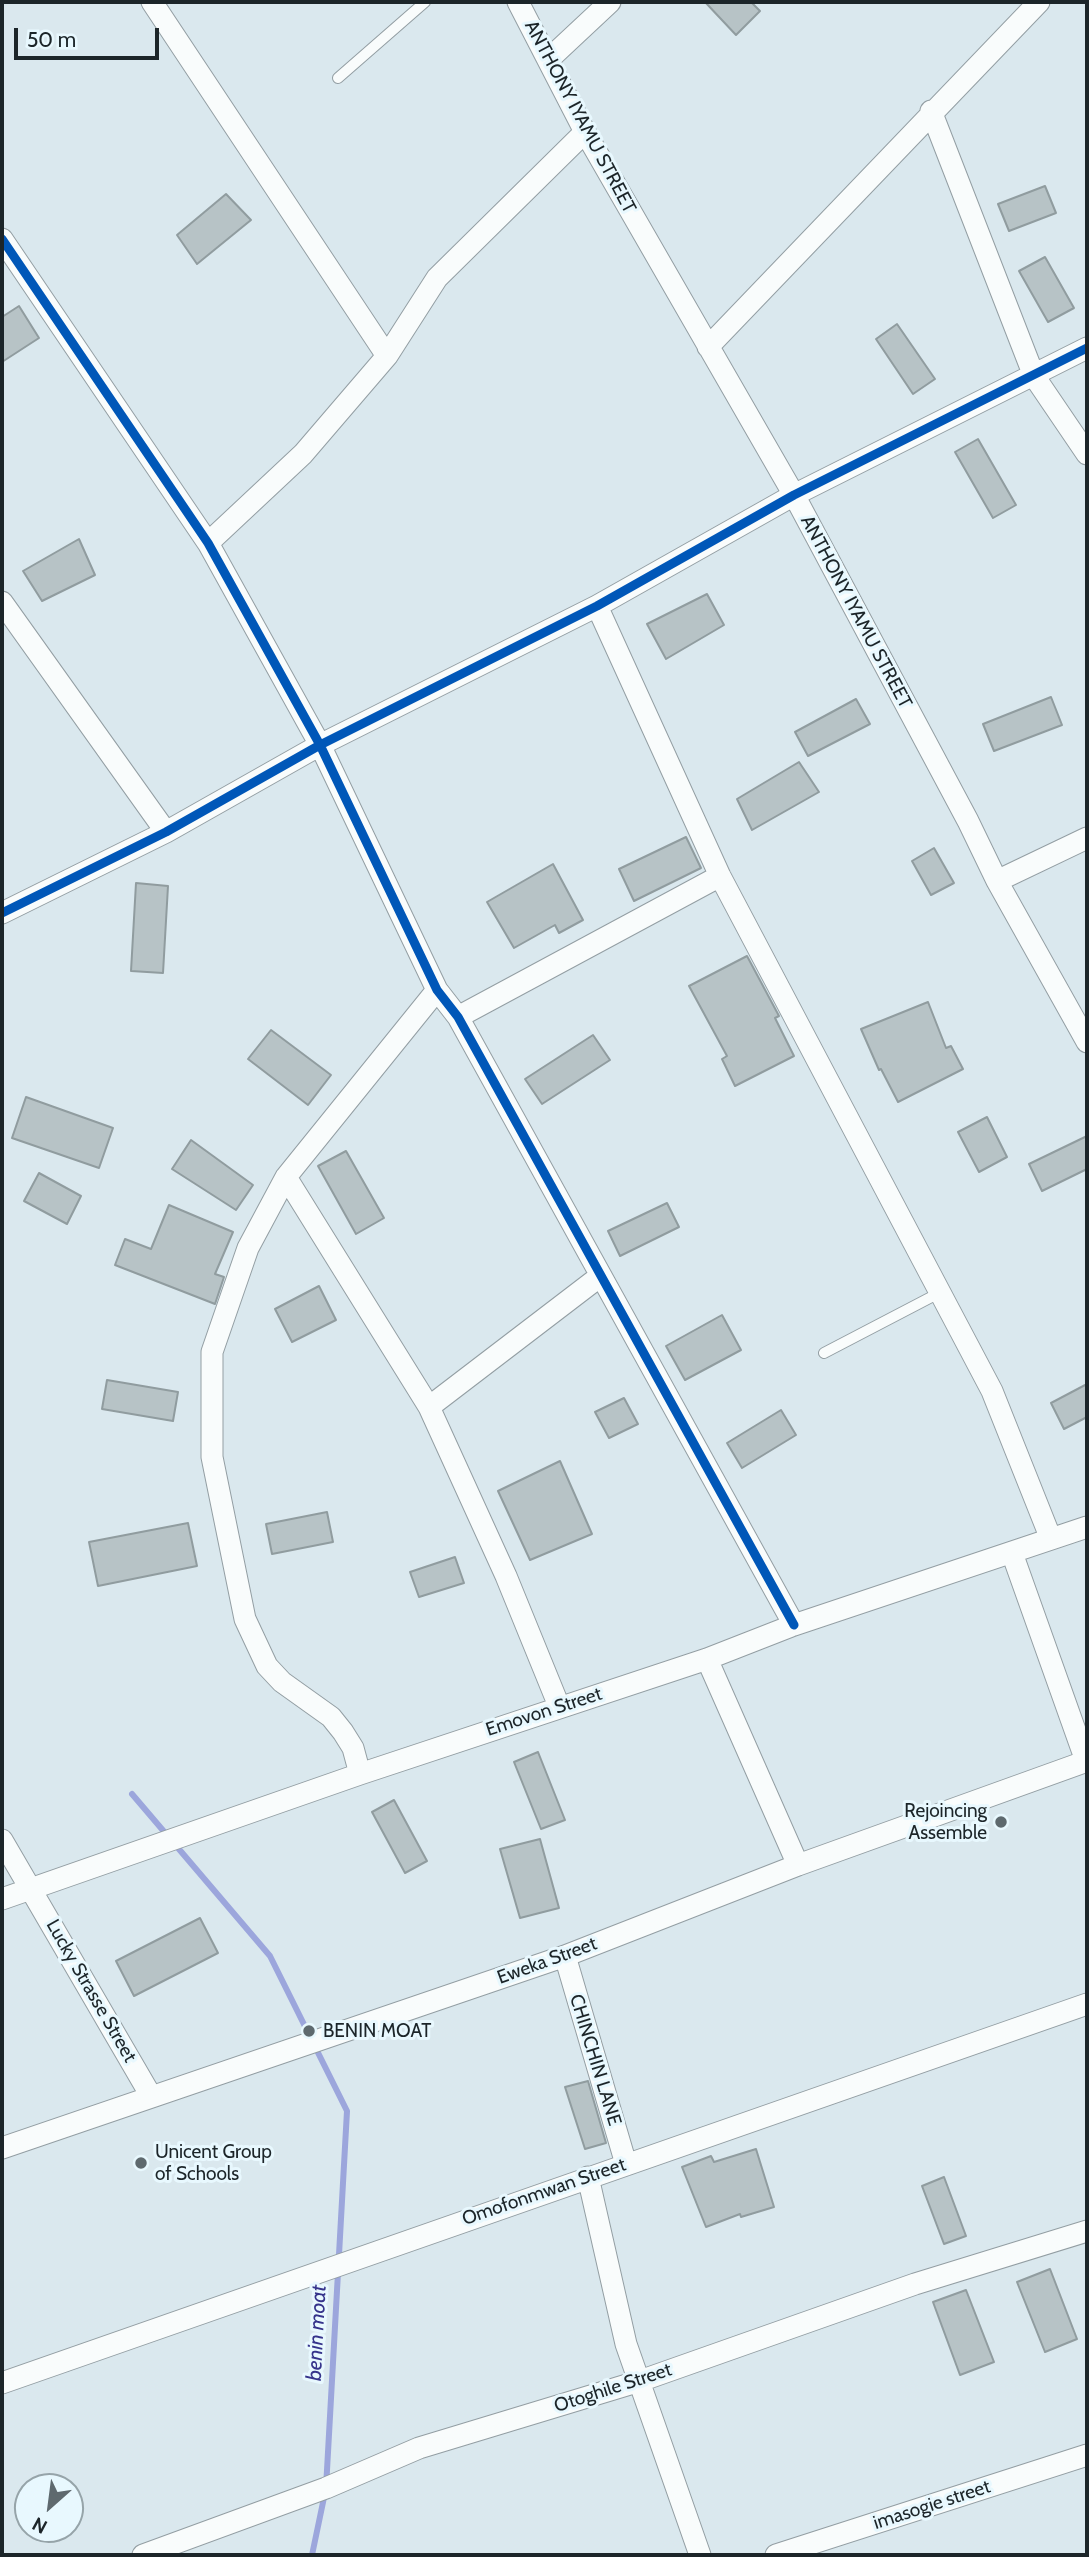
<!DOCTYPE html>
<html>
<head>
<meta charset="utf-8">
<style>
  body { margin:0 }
  #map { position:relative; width:1089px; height:2557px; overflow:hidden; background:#dae8ee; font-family:Cabin,sans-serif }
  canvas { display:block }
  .frame { position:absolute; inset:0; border:4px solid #1c2529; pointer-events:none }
  .north { position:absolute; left:14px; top:2473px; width:70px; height:70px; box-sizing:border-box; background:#e8f8fe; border:2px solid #96a4a9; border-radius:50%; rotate:208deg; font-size:19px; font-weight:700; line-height:28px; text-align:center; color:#1c2529 }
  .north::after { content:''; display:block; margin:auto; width:24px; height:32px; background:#5e696e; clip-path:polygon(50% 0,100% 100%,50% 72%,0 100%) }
  .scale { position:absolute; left:14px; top:28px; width:145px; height:32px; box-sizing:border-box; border:4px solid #1c2529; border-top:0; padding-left:9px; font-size:21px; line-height:24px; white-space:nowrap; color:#1c2529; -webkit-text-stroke:5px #e8f8fe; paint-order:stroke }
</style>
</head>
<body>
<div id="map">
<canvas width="1089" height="2557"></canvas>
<div class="frame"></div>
<div class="north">N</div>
<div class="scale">50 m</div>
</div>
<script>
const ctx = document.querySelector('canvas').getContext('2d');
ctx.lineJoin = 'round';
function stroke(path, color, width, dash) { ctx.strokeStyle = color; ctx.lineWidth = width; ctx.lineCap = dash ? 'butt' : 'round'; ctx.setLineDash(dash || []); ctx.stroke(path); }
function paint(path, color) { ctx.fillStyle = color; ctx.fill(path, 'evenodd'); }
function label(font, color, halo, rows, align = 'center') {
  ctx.font = font + ' Cabin,sans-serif'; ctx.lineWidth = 6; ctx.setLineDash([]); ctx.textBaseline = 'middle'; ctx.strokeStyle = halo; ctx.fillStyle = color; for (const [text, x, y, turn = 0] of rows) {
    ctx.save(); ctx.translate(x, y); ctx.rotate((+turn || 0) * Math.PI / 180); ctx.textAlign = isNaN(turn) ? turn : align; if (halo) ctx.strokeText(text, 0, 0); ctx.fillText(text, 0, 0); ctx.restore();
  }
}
stroke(new Path2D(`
  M132 1794 270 1956 347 2111 326 2488 312 2555`), '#9ca6dc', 6);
const building = new Path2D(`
  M705 2H751L760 11 736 35Z
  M1045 186 1056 213 1009 231 998 204Z
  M226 194 251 220 197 264 177 235Z
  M1045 257 1074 308 1048 322 1019 271Z
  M19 306 39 338 2 362V317Z
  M897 324 935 379 913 394 876 339Z
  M978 439 1016 505 993 518 955 452Z
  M79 539 95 575 42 601 23 571Z
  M707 594 724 625 666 659 647 624Z
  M1051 697 1062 725 994 751 983 724Z
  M856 699 870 724 808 756 795 732Z
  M799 762 819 792 752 830 737 799Z
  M686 837 701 868 634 901 619 869Z
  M934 848 954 883 931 895 912 861Z
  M553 864 583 920 559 933 555 925 514 948 487 902Z
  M136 883 168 886 163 973 131 971Z
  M747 956 779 1016 775 1018 794 1056 735 1086 722 1059 727 1056 689 986Z
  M928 1002 946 1048 951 1046 963 1069 898 1102 881 1069 879 1070 861 1029Z
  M271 1030 331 1075 308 1105 248 1059Z
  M593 1035 610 1060 542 1104 525 1079Z
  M26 1097 113 1128 99 1168 12 1138Z
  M987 1117 1007 1157 979 1172 958 1132Z
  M1087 1136V1169L1042 1191 1029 1164Z
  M191 1140 253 1185 236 1210 172 1169Z
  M346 1151 384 1218 356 1234 318 1166Z
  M39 1173 81 1196 67 1224 24 1201Z
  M667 1203 679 1227 620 1256 608 1231Z
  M169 1205 233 1232 215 1274 224 1277 215 1304 115 1265 125 1239 151 1249Z
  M319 1286 336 1320 292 1342 275 1309Z
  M722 1315 741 1350 685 1380 666 1346Z
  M107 1380 178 1392 173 1421 102 1409Z
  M1087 1384V1417L1064 1429 1051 1403Z
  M624 1398 638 1424 609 1438 595 1412Z
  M781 1410 796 1435 742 1468 727 1443Z
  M560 1461 592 1534 530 1560 498 1491Z
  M327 1512 333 1542 272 1554 266 1524Z
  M188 1523 197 1566 98 1586 89 1542Z
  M455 1557 464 1583 419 1597 410 1572Z
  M538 1752 565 1820 541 1829 514 1762Z
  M394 1800 427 1861 405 1873 372 1812Z
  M540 1839 559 1908 520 1918 500 1849Z
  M200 1918 218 1953 134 1996 116 1961Z
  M588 2081 606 2143 585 2149 565 2087Z
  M756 2149 774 2207 741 2217 740 2214 706 2227 682 2167 711 2156 714 2162Z
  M944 2177 966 2236 944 2244 922 2186Z
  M1050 2269 1077 2339 1045 2352 1017 2282Z
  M966 2290 994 2362 960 2375 933 2302Z`);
paint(building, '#b7c3c6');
stroke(building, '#909c9f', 2);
const service = new Path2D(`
  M338 78 425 2
  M824 1353 941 1292`);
const minor = new Path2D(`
  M152 2 387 356
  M518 2 585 132 794 495 968 821 997 881 1087 1042
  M548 60 610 2
  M931 111 1034 376 1087 454
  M2 239 208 543 320 745 437 990 458 1017 794 1625
  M708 347 1039 2
  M208 543 303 454 387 356 437 278 585 132
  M2 602 166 832
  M597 606 720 876 992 1391 1051 1539
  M997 881 1087 838
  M2 913 166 832 320 745 597 606 794 495 1087 348
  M458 1017 720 876
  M286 1177 429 1407 506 1576 559 1706
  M429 1407 599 1277
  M1012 1553 1086 1761
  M707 1659 798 1865
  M360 1774 353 1748 343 1732 331 1717 282 1682 267 1666 245 1619 212 1457V1352L248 1248 286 1177 437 990
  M2 1840 151 2096
  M2 1899 360 1774 707 1659 794 1625 1087 1527
  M565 1956 626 2164
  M2 2148 565 1956 798 1865 1087 1761
  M588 2177 626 2344 700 2555
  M2 2383 1087 2004
  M143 2555 326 2488 419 2448 640 2381 915 2284 1087 2231
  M776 2555 1087 2455`);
stroke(service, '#939ea3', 12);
stroke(minor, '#939ea3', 23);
stroke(service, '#f9fcfc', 10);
stroke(minor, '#f9fcfc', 21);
stroke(new Path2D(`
  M2 239 208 543 320 745 437 990 458 1017 794 1625
  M2 913 166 832 320 745 597 606 794 495 1087 348`), '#0057b8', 9);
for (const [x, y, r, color] of [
  [1001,1822,7,"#5e696e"],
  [309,2031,7,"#5e696e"],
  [141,2163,7,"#5e696e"]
]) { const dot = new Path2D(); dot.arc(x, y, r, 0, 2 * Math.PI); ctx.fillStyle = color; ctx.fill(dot); stroke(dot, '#e8f8fe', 2.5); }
label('19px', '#1c2529', '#e8f8fe', [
  ["ANTHONY IYAMU STREET",580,117,62],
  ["ANTHONY IYAMU STREET",856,612,62],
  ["Emovon Street",544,1712,-18],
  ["Eweka Street",547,1961,-20],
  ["Lucky Strasse Street",91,1991,60],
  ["CHINCHIN LANE",595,2060,73],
  ["Omofonmwan Street",544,2192,-19],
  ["Otoghile Street",613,2388,-18],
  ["imasogie street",932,2505,-18]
]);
label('19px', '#1c2529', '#e8f8fe', [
  ["Rejoincing",987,1811,"right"],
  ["Assemble",987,1833,"right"],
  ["BENIN MOAT",323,2031],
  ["Unicent Group",155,2152],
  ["of Schools",155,2174]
], 'left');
label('italic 21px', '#35338b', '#e8f8fe', [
  ["benin moat",317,2333,-87]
]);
</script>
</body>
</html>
